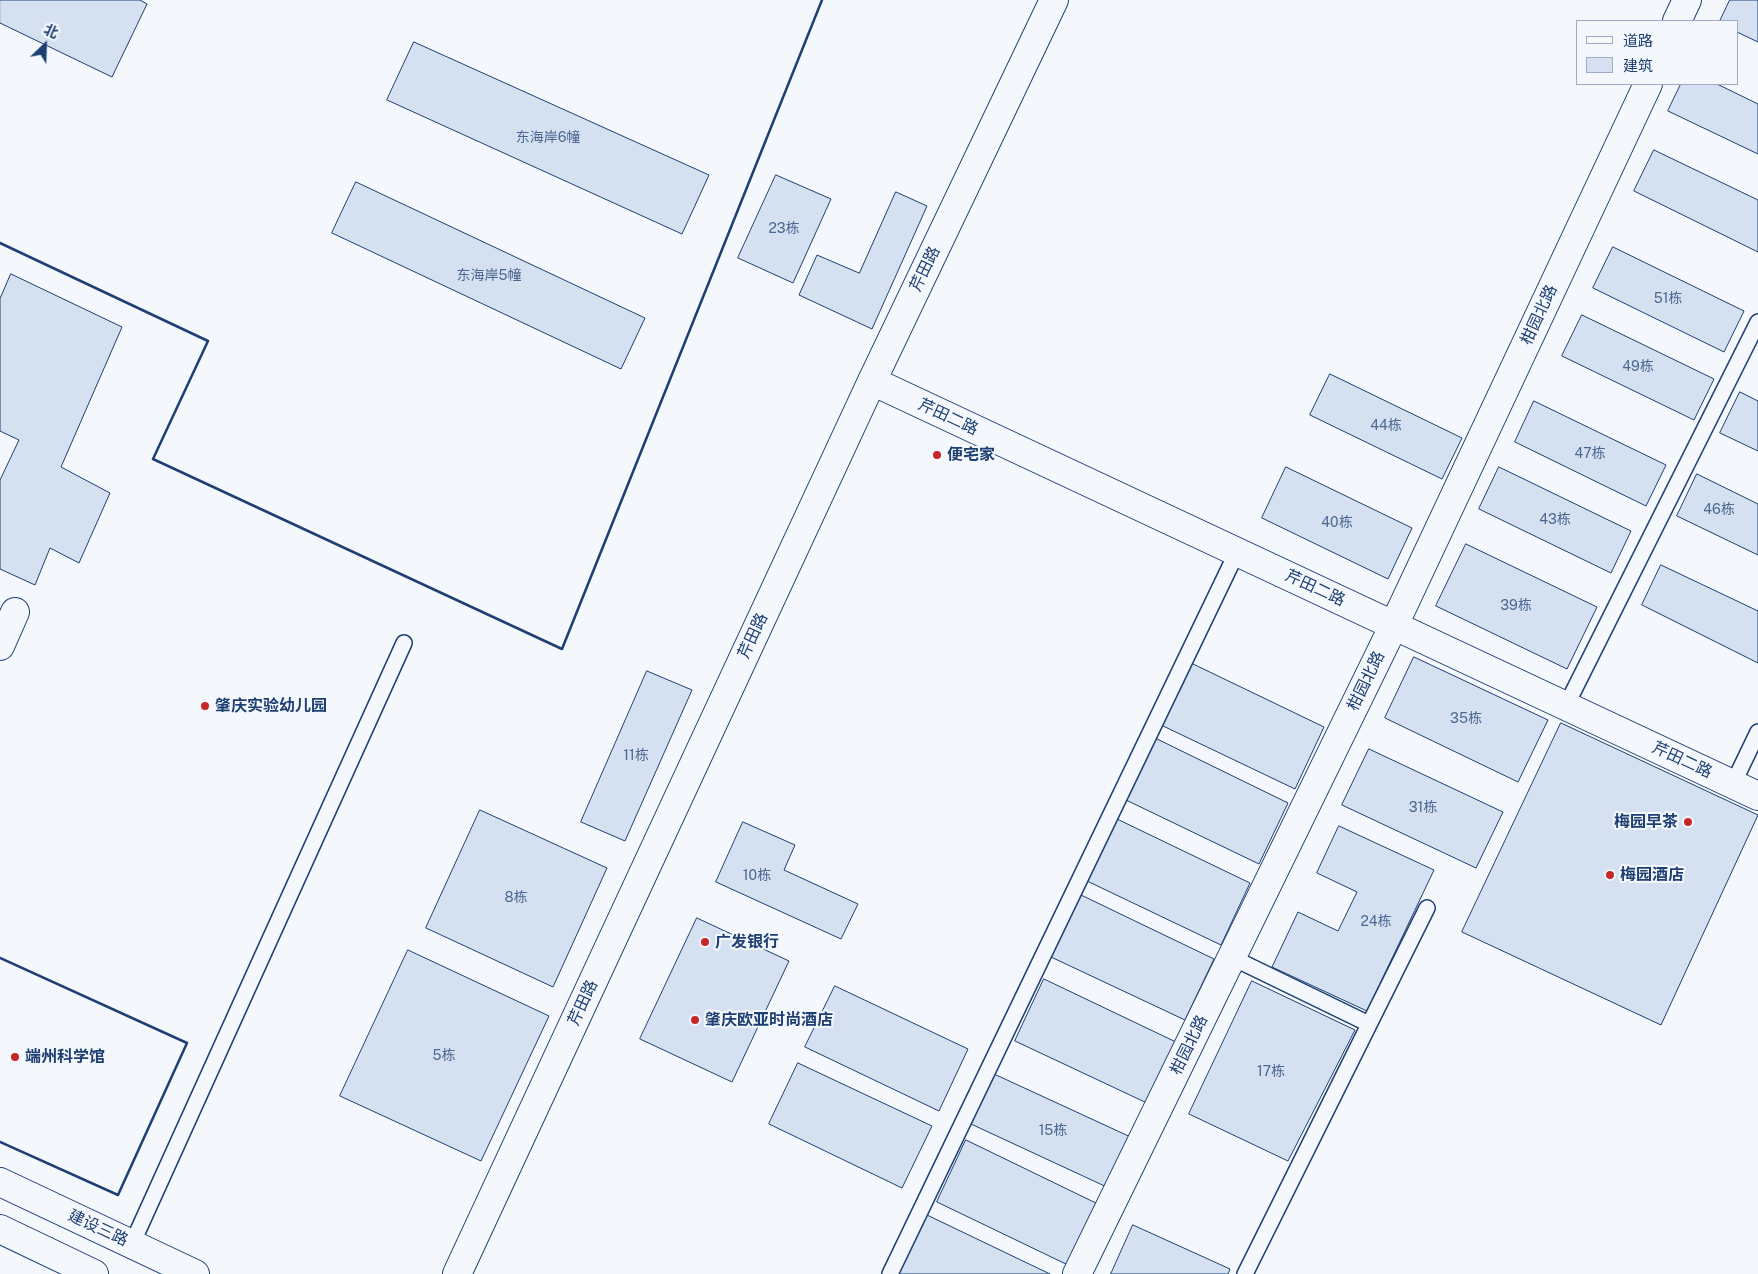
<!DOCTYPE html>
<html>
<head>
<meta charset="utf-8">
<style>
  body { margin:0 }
  #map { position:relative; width:1758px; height:1274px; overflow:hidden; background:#f4f7fb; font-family:"Public Sans","Noto Sans SC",sans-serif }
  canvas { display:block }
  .legend { position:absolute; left:1576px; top:20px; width:162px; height:65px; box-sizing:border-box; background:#f4f7fb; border:1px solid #9eadc5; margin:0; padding:6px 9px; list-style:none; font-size:15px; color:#1d3f73 }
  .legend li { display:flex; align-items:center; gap:10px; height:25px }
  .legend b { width:25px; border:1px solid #9eadc5 }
  .north { position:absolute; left:20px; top:20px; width:50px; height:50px; -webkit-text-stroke:4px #f4f7fb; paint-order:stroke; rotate:24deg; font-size:14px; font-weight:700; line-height:20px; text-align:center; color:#1d3f73 }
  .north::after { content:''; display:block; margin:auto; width:18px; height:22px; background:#1d3f73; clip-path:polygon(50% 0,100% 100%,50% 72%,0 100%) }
</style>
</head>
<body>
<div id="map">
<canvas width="1758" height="1274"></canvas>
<ul class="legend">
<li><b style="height:6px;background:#f4f7fb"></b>道路</li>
<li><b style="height:14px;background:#d5e0f0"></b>建筑</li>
</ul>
<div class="north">北</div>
</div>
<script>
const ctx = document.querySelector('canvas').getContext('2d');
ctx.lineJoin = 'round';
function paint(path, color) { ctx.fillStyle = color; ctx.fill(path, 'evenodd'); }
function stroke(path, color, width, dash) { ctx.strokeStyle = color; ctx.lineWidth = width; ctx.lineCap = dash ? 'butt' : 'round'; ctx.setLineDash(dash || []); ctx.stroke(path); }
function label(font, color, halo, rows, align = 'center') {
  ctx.font = font + ' "Public Sans","Noto Sans SC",sans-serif'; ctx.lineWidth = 4; ctx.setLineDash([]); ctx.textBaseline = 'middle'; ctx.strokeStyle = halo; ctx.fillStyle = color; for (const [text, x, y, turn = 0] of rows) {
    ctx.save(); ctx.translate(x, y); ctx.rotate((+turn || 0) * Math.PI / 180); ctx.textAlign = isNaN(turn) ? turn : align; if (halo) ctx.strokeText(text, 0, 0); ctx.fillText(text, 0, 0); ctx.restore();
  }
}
const building = new Path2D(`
  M0 0H140L147 4 112 77 0 23Z
  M1730 0H1758V42L1737 32V21H1720Z
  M414 42 709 175 682 234 387 100Z
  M1681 84H1717L1758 104V154L1668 111Z
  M1654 150 1758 200V252L1634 191Z
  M776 175 831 199 793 283 738 258Z
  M356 182 645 318 621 369 332 233Z
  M896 192 927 206 872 329 799 295 817 255 859 273Z
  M1613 247 1744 311 1724 352 1593 288Z
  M11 274 122 327 61 467 110 493 79 563 50 548 35 585 0 569V480L19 440 0 431V299Z
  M1582 315 1714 379 1694 420 1562 356Z
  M1330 374 1462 438 1442 479 1310 415Z
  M1740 392 1758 401V451L1720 433Z
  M1534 401 1666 465 1646 506 1515 442Z
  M1286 467 1412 528 1388 579 1262 518Z
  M1499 467 1631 531 1611 573 1479 509Z
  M1697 474 1758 504V555L1677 516Z
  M1466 544 1597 607 1567 669 1436 606Z
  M1661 565 1758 611V663L1642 605Z
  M1414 657 1548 720 1518 782 1385 718Z
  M1191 663 1324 727 1295 789 1161 725Z
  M647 671 692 690 625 841 581 822Z
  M1561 723 1758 815 1661 1025 1462 932Z
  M1155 738 1288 803 1259 864 1126 800Z
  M1369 749 1503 812 1476 868 1342 805Z
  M480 810 607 868 553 987 426 928Z
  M1117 819 1250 883 1221 945 1087 881Z
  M743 822 795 845 784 870 858 904 841 939 716 882Z
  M1339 826 1434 870 1367 1011 1272 967 1298 912 1338 931 1357 892 1317 873Z
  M1081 895 1214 959 1185 1020 1051 957Z
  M697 918 789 961 732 1082 640 1039Z
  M408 950 549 1016 481 1161 340 1096Z
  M1044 979 1178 1043 1149 1104 1015 1041Z
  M1252 981 1355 1030 1288 1161 1189 1114Z
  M835 986 968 1049 939 1111 805 1047Z
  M798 1063 932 1126 902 1188 769 1124Z
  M994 1074 1135 1139 1111 1189 971 1124Z
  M966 1140 1100 1205 1070 1266 937 1202Z
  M927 1215 1050 1274H899Z
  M1133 1225 1230 1269 1228 1274H1111Z`);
paint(building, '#d5e0f0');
stroke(building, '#1d3f73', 1);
const lane = new Path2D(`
  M1566 706 1758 322
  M1733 784 1758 732
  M1231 957 1369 1024
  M132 1244 404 643
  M890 1274 1237 552
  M1245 1274 1427 908`);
const street = new Path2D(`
  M1677 21 1687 0
  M872 381 1758 796
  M0 646 15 612
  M457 1274 872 381 1054 0
  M1077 1274 1394 625 1648 84`);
const secondary = new Path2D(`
  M0 1182 195 1274
  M0 1229 94 1274`);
stroke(lane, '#1d3f73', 18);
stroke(street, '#1d3f73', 30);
stroke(secondary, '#1d3f73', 30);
stroke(lane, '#f4f7fb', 15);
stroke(street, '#f4f7fb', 28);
stroke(secondary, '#f4f7fb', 28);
stroke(new Path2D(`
  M0 243 208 341 153 459 562 649 822 0
  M0 958 187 1043 118 1195 0 1142`), '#1d3f73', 2.5);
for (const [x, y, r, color] of [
  [937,455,5,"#c62828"],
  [205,706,5,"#c62828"],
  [1688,822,5,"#c62828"],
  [1610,875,5,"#c62828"],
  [705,942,5,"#c62828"],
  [695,1020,5,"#c62828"],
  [15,1057,5,"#c62828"]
]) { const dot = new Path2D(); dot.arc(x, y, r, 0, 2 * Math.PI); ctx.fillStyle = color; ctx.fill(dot); stroke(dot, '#f4f7fb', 2); }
label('14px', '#4b6792', null, [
  ["东海岸6幢",548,138],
  ["23栋",784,229],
  ["东海岸5幢",489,276],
  ["51栋",1668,299],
  ["49栋",1638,367],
  ["44栋",1386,426],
  ["47栋",1590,454],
  ["46栋",1719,510],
  ["43栋",1555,520],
  ["40栋",1337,523],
  ["39栋",1516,606],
  ["35栋",1466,719],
  ["11栋",636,756],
  ["31栋",1423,808],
  ["10栋",757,876],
  ["8栋",516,898],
  ["24栋",1376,922],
  ["5栋",444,1056],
  ["17栋",1271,1072],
  ["15栋",1053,1131]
]);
label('16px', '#1d3f73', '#f4f7fb', [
  ["芹田路",925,269,-64],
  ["柑园北路",1539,315,-65],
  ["芹田二路",948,417,25],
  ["芹田二路",1315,588,25],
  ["芹田路",753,636,-65],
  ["柑园北路",1366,681,-64],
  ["芹田二路",1682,760,25],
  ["芹田路",583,1003,-65],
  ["柑园北路",1189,1045,-64],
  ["建设三路",98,1228,25]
]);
label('bold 16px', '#1d3f73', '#f4f7fb', [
  ["便宅家",947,455],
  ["肇庆实验幼儿园",215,706],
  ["梅园早茶",1678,822,"right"],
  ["梅园酒店",1620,875],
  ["广发银行",715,942],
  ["肇庆欧亚时尚酒店",705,1020],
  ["端州科学馆",25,1057]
], 'left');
</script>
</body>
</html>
